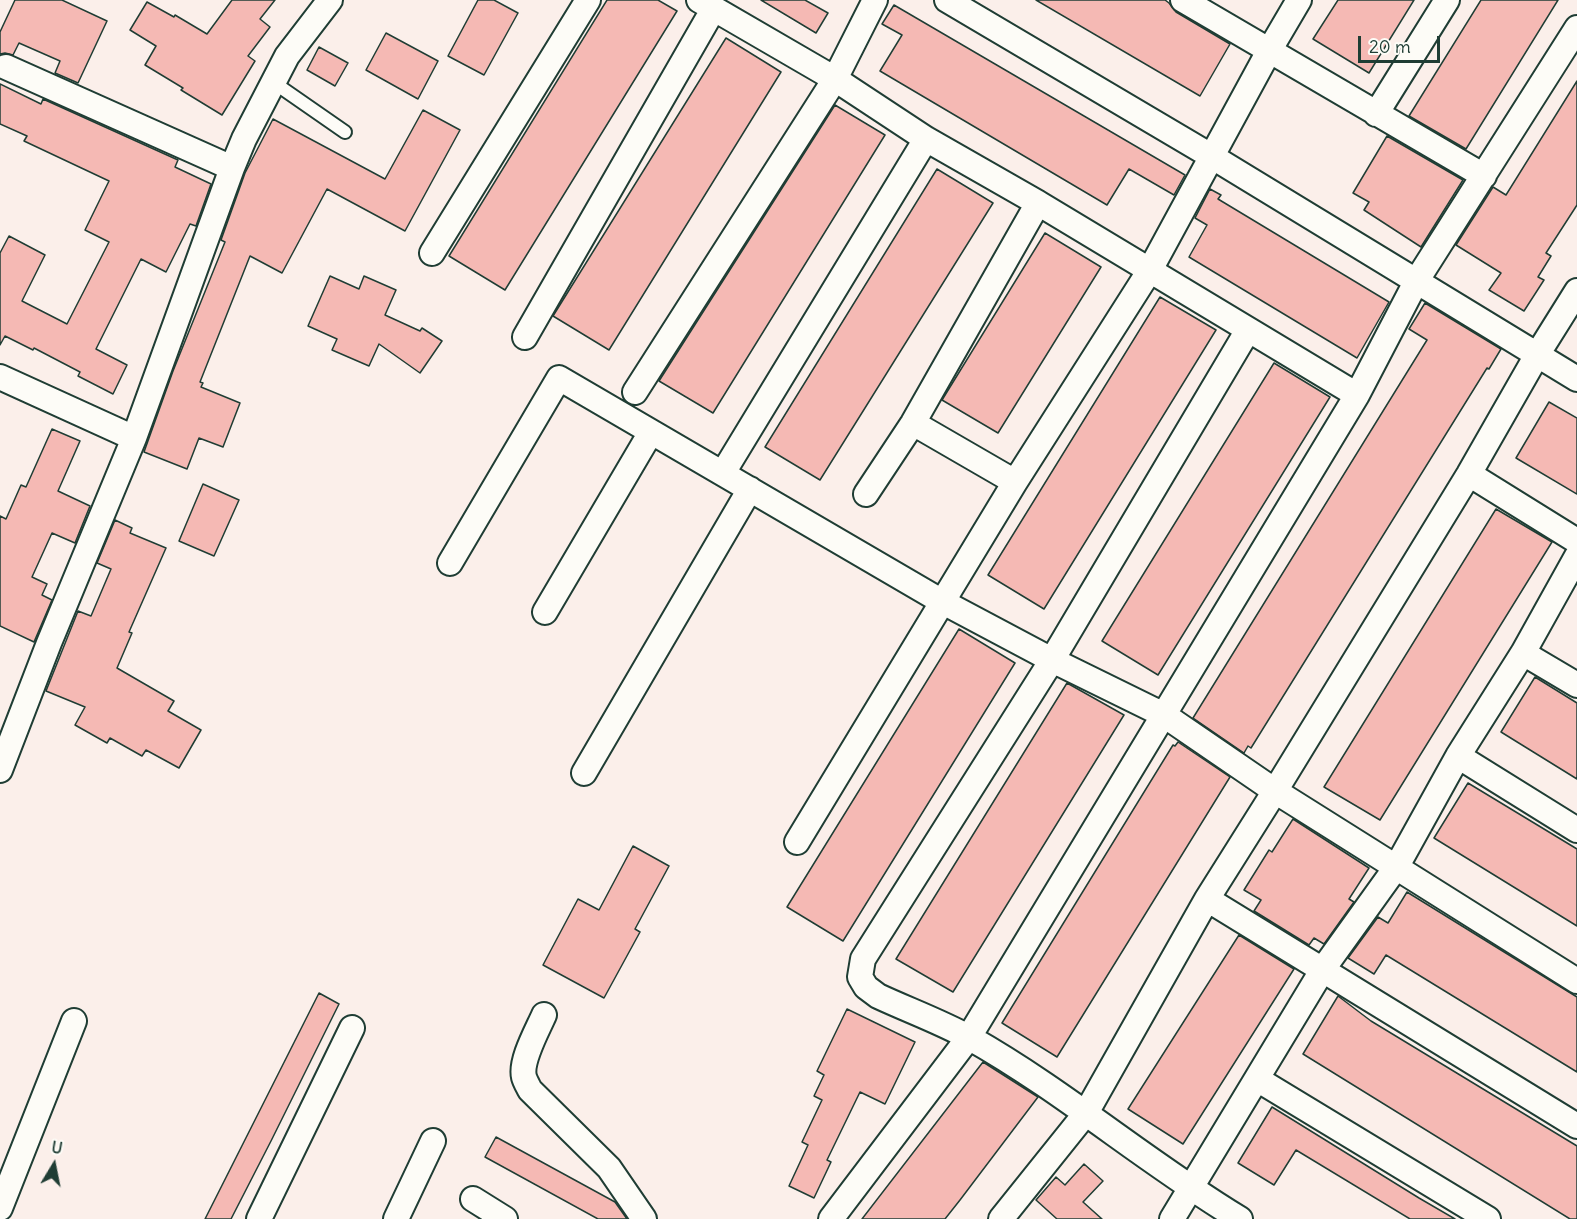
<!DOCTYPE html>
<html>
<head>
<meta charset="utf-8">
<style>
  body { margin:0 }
  #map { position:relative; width:1577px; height:1219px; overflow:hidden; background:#fbefea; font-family:Delius,sans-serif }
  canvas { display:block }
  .north { position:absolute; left:24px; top:1135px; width:60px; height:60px; -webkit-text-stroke:4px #fdfcf7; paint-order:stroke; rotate:10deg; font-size:16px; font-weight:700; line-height:24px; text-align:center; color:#1f3d34 }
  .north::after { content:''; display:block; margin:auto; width:21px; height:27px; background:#1f3d34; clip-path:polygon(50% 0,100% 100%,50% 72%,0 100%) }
  .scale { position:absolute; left:1358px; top:36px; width:82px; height:27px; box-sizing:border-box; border:3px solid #1f3d34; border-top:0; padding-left:8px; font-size:18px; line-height:21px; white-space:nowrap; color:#1f3d34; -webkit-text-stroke:4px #fdfcf7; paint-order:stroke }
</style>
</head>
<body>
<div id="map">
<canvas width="1577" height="1219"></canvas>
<div class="north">U</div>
<div class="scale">20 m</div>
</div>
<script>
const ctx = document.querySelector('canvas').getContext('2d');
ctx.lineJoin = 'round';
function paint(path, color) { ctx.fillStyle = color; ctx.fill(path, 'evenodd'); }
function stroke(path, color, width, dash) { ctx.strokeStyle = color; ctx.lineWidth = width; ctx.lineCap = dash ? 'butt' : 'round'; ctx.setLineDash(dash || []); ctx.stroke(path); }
const building = new Path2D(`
  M15 0H62L107 21 78 83 55 73 60 61 19 43 13 55 5 53 0 54V32Z
  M232 0H275L260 19 270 27 248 56 255 61 222 115 181 90 183 88 145 65 156 46 130 30 147 2 174 17 175 15 207 34Z
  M478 0H494L518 13 484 75 448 56Z
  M607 0H658L677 11 505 290 449 256Z
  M761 0H805L828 13 816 33Z
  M1036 0H1165L1169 3 1176 12 1230 44 1200 96Z
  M1338 0H1414L1369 73 1313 39Z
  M1481 0H1558L1466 149 1409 116Z
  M894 5 1185 175 1174 195 1129 169 1107 205 880 71 902 35 882 24Z
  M386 33 438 61 418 99 366 70Z
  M726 38 781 72 609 350 553 316Z
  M319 47 348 63 335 86 307 70Z
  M1577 81V205L1546 253 1551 256 1538 277 1544 280 1524 311 1489 290 1501 273 1456 245 1493 187 1506 195Z
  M0 84 41 104 43 99 178 160 175 167 211 184 196 226 190 224 166 272 141 259 96 349 127 365 113 394 78 376 80 372 34 348 33 350 5 336 0 345V253L9 236 45 255 22 301 67 324 109 242 85 230 109 181 24 141 27 136 0 124Z
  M835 105 885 135 713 413 659 381Z
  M423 110 460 130 405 231 327 189 282 273 250 256 200 382 203 383 201 387 240 403 223 447 199 438 187 469 144 452 173 371 225 242 221 240 245 173 273 119 385 179Z
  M1387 136 1463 180 1421 247 1364 210 1369 202 1353 193Z
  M937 169 993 203 820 480 765 447Z
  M1210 189 1221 195 1218 199 1389 302 1357 358 1189 257 1207 225 1195 218Z
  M1045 233 1101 267 998 433 942 400Z
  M330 276 359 289 364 276 396 290 385 315 420 331 422 328 442 341 420 373 379 344 369 366 332 350 337 339 308 326Z
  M1160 297 1216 330 1044 609 988 575Z
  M1425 303 1501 349 1489 369 1487 368 1251 748 1248 746 1244 753 1193 718 1427 340 1409 329Z
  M1274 363 1330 397 1158 675 1102 641Z
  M1549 402 1577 418V494L1516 458Z
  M52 429 80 441 58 491 90 506 75 543 52 533 32 577 47 584 42 595 52 600 34 642 0 626V516L6 519 21 485 26 487Z
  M203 484 239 500 214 556 179 541Z
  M1496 509 1552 542 1380 820 1324 787Z
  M115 520 132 528 130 533 166 548 129 632 132 633 117 668 174 701 168 711 201 730 179 768 146 750 142 756 110 738 107 743 75 725 85 707 46 691 78 611 91 616 111 569 97 563Z
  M959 629 1015 663 843 941 787 907Z
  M1535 677 1577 703V779L1501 732Z
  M1067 683 1124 715 953 992 896 959Z
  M1178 742 1230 777 1057 1057 1002 1023 1173 745 1175 746Z
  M1468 783 1577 849V926L1434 838Z
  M1293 819 1369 868 1349 899 1354 902 1324 944 1314 938 1309 945 1254 911 1261 900 1244 890 1269 850 1272 852Z
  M633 846 669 866 635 929 640 932 604 998 543 965 578 899 599 910Z
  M1407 892 1577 997V1072L1386 955 1374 974 1348 958 1378 917 1388 923Z
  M1239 935 1294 969 1183 1144 1128 1109Z
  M319 993 339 1004 271 1141 231 1219H205Z
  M1338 996 1371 1021 1577 1146V1219H1570L1303 1054Z
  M847 1009 915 1042 885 1104 860 1092 827 1160 831 1162 814 1198 789 1186 808 1145 802 1142 822 1100 814 1096 824 1075 817 1071Z
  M983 1062 1038 1097 960 1200 945 1219H862Z
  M1272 1107 1419 1198 1455 1219H1410L1296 1150 1274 1185 1238 1163Z
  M496 1137 615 1202 627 1219H598L485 1157Z
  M1084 1164 1103 1181 1083 1202 1102 1219H1057L1036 1200 1056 1177 1065 1185Z`);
paint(building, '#f5b9b4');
stroke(building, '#1f3d34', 1.5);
const service = new Path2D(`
  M273 82 345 132`);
const minor = new Path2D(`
  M699 0 835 79 926 139 1038 203 1357 395
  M947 0 1211 156 1577 379
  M1183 0 1484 176
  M6 67 232 168
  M1376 114 1447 0
  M432 253 588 0
  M525 337 714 8
  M0 377 134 438
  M635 392 835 79 875 0
  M913 423 1015 482
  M729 463 926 139
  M1469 474 1577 541
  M866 494 913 423 1038 203
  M450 563 559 378 941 601 1052 660 1164 715 1275 791 1577 981
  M545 612 651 432
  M1523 653 1577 685
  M1458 756 1577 830
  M0 770 49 643 134 438 232 168 244 139 287 56 330 0
  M584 773 750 489
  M797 842 1015 482 1150 270 1269 51 1299 0
  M1207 899 1577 1126
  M544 1015C537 1031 520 1061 524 1077 525 1081 528 1086 530 1090L609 1168 644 1219
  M1257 1079 1488 1219
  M473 1199 505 1219
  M0 1208 74 1021
  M259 1219 352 1028
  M396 1219 433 1141
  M831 1219 969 1037 1357 395 1417 280 1577 28
  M1001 1219 1086 1113 1207 899 1275 791 1469 474 1537 355 1577 291
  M1172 1219 1323 969 1397 866 1458 756 1523 653 1577 556
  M1240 1219C1147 1163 1064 1091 970 1038 941 1022 908 1010 878 996L866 987 860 977 863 959 1052 660 1248 330`);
stroke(service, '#1f3d34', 16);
stroke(minor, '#1f3d34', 28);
stroke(service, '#fdfcf7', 12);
stroke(minor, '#fdfcf7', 24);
</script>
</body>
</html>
